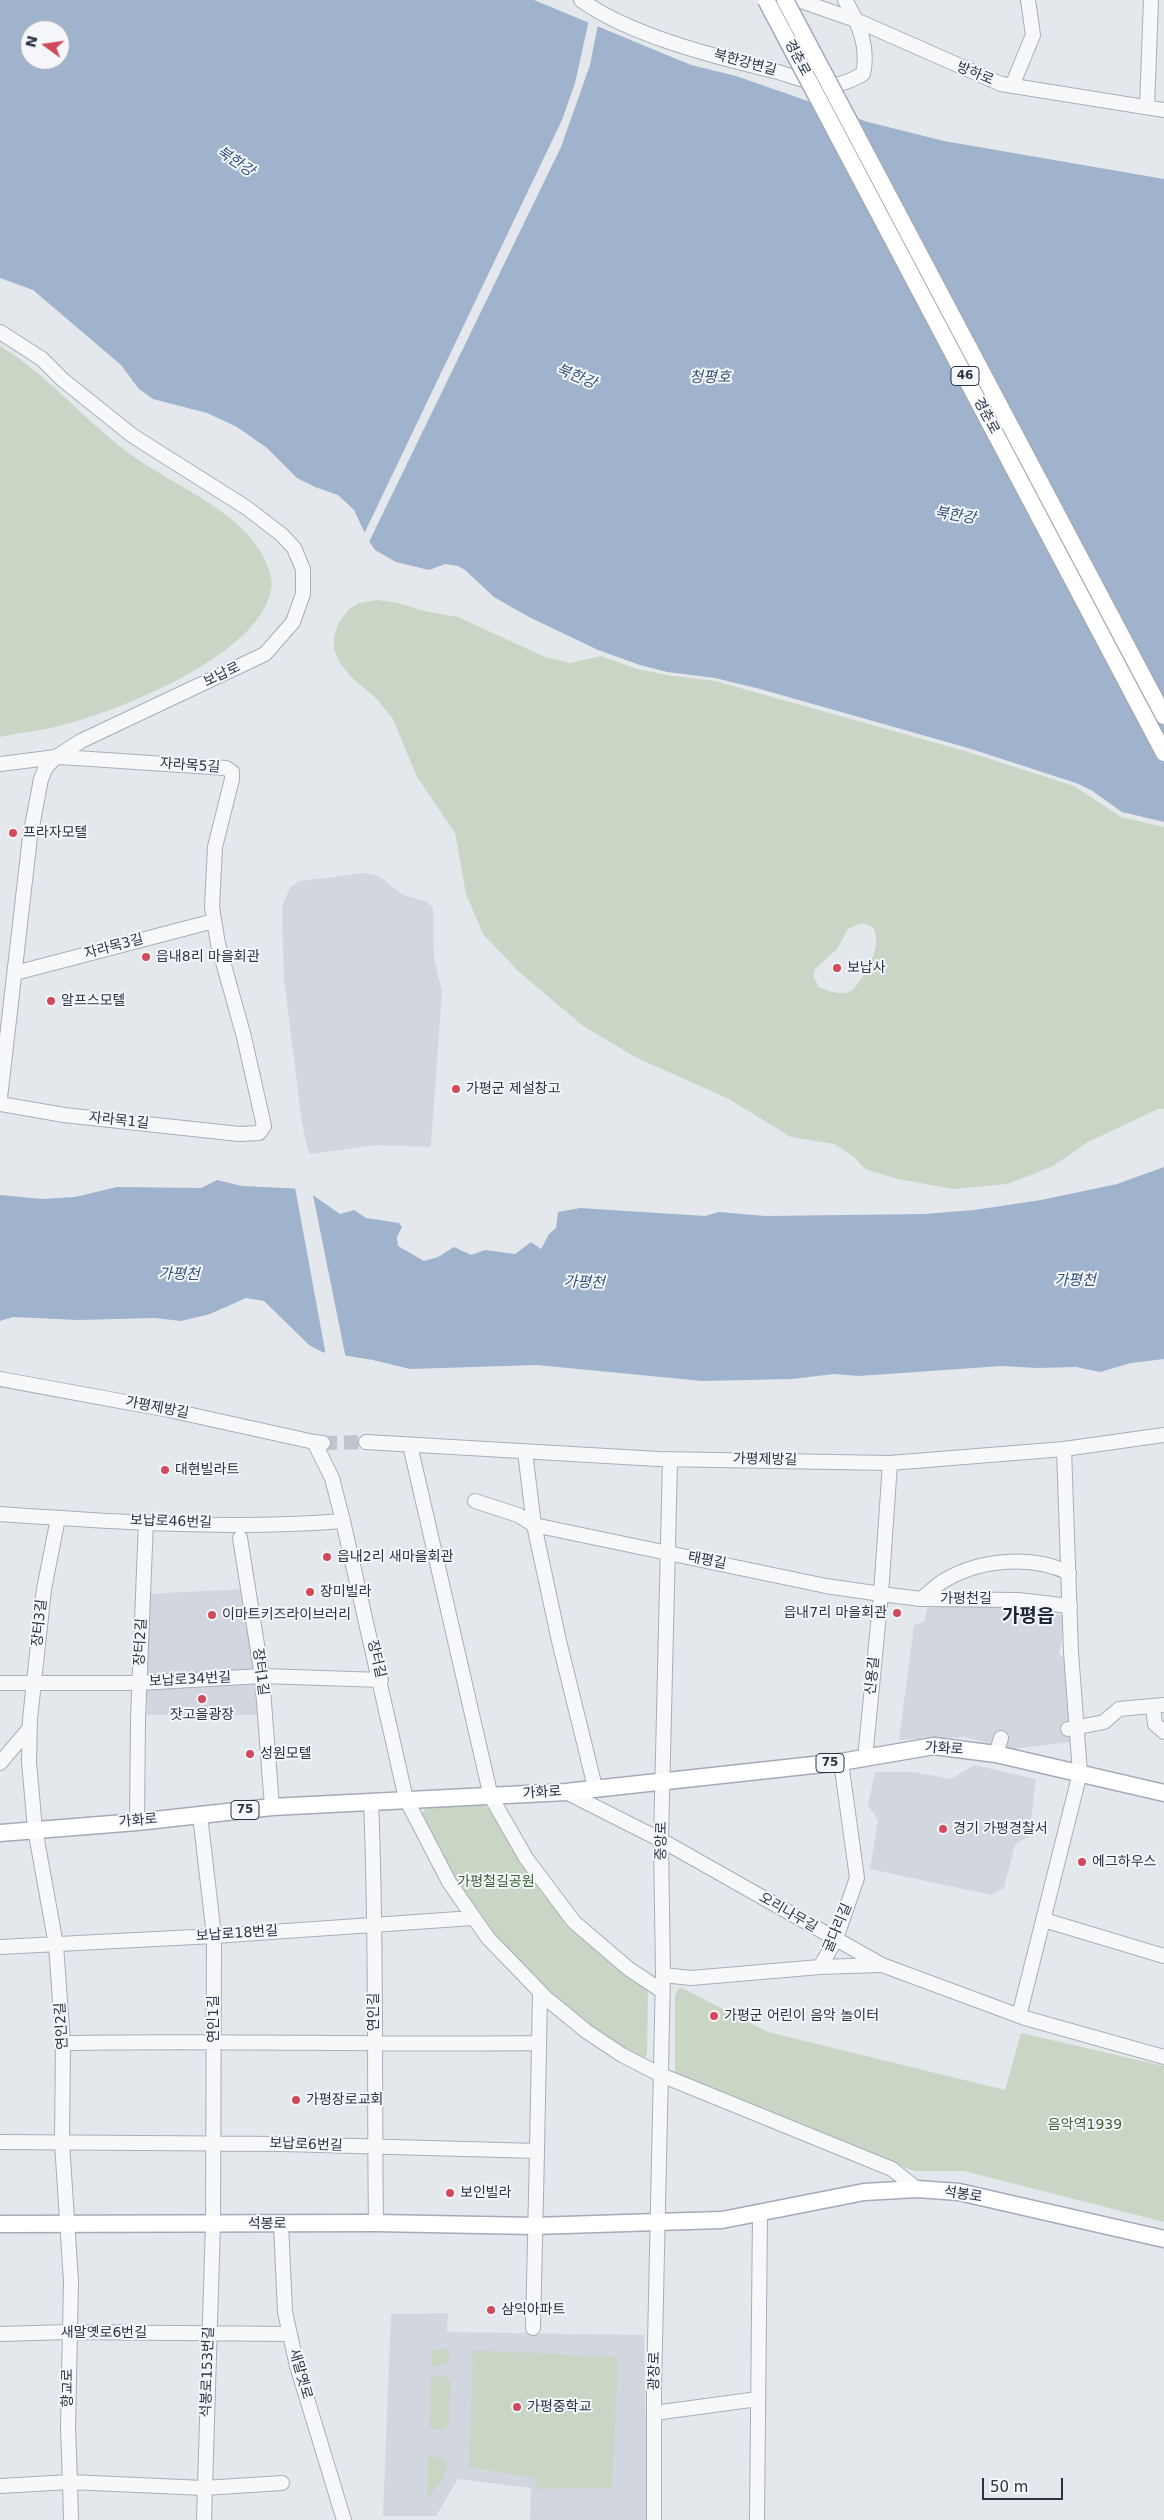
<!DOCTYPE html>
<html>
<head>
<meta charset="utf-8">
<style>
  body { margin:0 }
  #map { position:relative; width:1164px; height:2520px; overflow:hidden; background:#e4e7ec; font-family:"DejaVu Sans",sans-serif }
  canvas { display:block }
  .north { position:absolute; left:20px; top:20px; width:50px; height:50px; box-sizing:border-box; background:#f4f6f9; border:1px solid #a4a8b1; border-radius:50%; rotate:284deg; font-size:14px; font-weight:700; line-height:20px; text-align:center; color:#2b3445 }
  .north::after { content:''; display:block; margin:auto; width:18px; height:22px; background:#d1495b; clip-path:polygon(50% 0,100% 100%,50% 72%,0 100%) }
  .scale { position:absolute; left:982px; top:2478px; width:81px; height:22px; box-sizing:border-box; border:2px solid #2b3445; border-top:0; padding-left:6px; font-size:15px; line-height:18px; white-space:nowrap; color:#2b3445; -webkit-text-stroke:4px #f4f6f9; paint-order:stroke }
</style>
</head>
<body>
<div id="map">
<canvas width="1164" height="2520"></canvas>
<div class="north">N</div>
<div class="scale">50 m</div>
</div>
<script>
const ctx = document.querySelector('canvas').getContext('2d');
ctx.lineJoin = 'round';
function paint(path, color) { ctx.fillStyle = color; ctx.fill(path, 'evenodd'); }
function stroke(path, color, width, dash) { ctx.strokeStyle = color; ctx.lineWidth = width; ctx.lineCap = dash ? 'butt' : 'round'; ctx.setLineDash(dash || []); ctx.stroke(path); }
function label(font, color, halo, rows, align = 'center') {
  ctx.font = font + ' "DejaVu Sans","Noto Sans KR",sans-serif'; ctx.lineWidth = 4; ctx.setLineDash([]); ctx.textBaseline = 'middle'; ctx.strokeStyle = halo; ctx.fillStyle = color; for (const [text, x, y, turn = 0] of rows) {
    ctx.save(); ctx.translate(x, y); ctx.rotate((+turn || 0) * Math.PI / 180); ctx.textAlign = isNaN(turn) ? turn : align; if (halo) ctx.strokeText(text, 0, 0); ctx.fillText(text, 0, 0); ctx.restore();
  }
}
paint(new Path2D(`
  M365 873 379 876 403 895 425 901 433 907 434 959 442 992 431 1144 429 1147 376 1145 311 1154 308 1151 302 1123 284 979 282 908 290 887 300 881Z
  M244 1589 255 1667 258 1715H147V1594Z
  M985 1601 1066 1616 1059 1655 1066 1657 1070 1742 1013 1749 964 1737 899 1740 914 1625 924 1622 927 1608Z
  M974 1765 1036 1779 1029 1837 1015 1844 1004 1888 991 1895 870 1869 878 1820 868 1805 875 1772H914L951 1779Z
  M448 2313 447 2332 644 2335 648 2520H530L531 2488 458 2479 436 2516H383L391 2314Z`), '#d2d6de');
paint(new Path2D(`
  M0 346C51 377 88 425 137 459 175 485 239 512 262 554 267 564 274 579 271 590 259 655 121 710 63 725 42 731 21 732 0 737Z
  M377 600 398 603 424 611 458 617 545 657 570 663 601 656 637 669 667 675 715 681 965 751 1074 786 1121 817 1164 827V1109H1158L1088 1142 1053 1166 1031 1175 1007 1184 954 1189 898 1179 865 1169 853 1156 834 1144 791 1137 727 1098 637 1058 583 1026 519 972 483 934 466 894 455 833 417 777 393 719 377 699 352 678 340 663 334 649V637L338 624 348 610 359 603ZM862 923 873 927C877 936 877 942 875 950 874 958 857 990 849 992 839 995 828 991 819 987L813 976 815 969 837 949 848 929Z
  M483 1805 489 1809 509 1842 576 1932 601 1955 648 1991 647 2055 643 2058C583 2032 503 1955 467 1900 450 1873 436 1845 421 1817L426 1806Z
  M680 1987 768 2032 1005 2090 1021 2033 1164 2066V2222L964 2171H914L675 2073V1995Z
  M450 2348 448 2363 431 2367 432 2351Z
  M473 2350 614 2357 618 2363 612 2488 536 2489 535 2478 469 2467Z
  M445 2375 451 2381 449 2424 443 2430 429 2429 431 2378Z
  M428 2456 443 2458 447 2464 443 2478 427 2500Z`), '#c9d6c5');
paint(new Path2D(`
  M0 0H534L691 65 736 76 868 122 944 141 1164 179V822L1122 812 1091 790 1076 783 968 748 760 689 715 678 667 672 640 665 598 650 529 617 494 597 465 570 458 566 445 564 429 570 396 562 375 550 368 540 354 510 338 495 315 487 297 478 267 448 237 427 207 413 153 399 139 389 121 365 33 290 0 278ZM30 30H60V60H30Z
  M1164 1167V1359L1131 1363 1100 1372 1076 1367 1037 1368 1002 1366 859 1376 834 1374 792 1379 702 1381 537 1365 410 1369 373 1360 322 1352 309 1345 264 1301 246 1298 210 1314 181 1321 155 1318 78 1320 13 1317 0 1321V1195L42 1199 75 1197 117 1187 201 1188 217 1180 242 1186 304 1189 340 1214 354 1210 366 1218 399 1223 402 1227 397 1237 398 1246 424 1261 438 1257 454 1247 471 1255 485 1250 515 1254 531 1242 541 1249 549 1234 556 1228 558 1212 580 1208 705 1216 719 1212 765 1216 924 1214 974 1210 1041 1200 1117 1184Z`), '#9fb4cc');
paint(new Path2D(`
  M589 20 598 24 590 65 561 147 368 544 363 536 562 120 575 83Z
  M295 1187 312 1190 346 1359 326 1356Z`), '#e4e7ec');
stroke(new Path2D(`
  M323 1443 366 1442`), '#bfc3cb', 14, [14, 7]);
const minor = new Path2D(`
  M581 0C629 35 716 57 774 71 794 76 817 87 838 84 847 83 855 78 863 74 869 47 859 23 845 0
  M798 0 858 21 1001 84 1164 110
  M1012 86 1033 35 1028 0
  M1147 107 1151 0
  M0 332 42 359 63 380 133 436 247 508 282 535 294 548 303 569V594L293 622 265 654 81 741 56 757 46 767 41 779 30 837 0 1098
  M0 764 56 757 76 758 226 768 232 772V779L215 847 212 907 218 944 244 1037 264 1126 259 1133 239 1134 64 1115 0 1104
  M15 973 214 921
  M0 1379 169 1410 314 1442
  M366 1442 658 1459 890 1463 1064 1449 1164 1435
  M323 1443 314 1442 332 1478 343 1521 406 1799 449 1882 488 1938 547 1999 586 2031 622 2055 661 2075 892 2169 917 2189
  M410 1445 491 1797 526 1858 574 1922 629 1969 662 1991
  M525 1452 534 1525 559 1641 595 1787
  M475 1501 518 1515 534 1525 826 1586 881 1594 921 1599 1018 1600 1070 1606
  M0 1514C113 1522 230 1530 343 1521
  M240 1538 262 1676 272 1807
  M921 1599C929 1593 936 1585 945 1580 981 1559 1032 1555 1069 1573
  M0 1683H139L262 1676 381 1680
  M1153 1706 1155 1724 1164 1732
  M1068 1729 1104 1722 1119 1709 1164 1705
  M996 1754 1001 1738
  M865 1758 881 1594 890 1463
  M0 1763 29 1729
  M566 1792 661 1840 882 1965 1025 2018 1164 2057
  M371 1801C377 1942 374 2082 376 2223
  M200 1815 214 1936 213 2223 204 2520
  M137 1822 138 1719 146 1521
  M1044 1920 1164 1956
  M0 1947 214 1936 473 1918
  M820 1967 879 1965
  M663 1975 691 1978 820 1967 835 1941 857 1878 841 1762
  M1019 2016 1080 1773 1071 1652 1064 1449
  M63 2043C222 2040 380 2045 538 2043
  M0 2142 283 2144 537 2151 533 2328
  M537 2151 540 1993
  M281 2224 285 2312 297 2366 344 2520
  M0 2334 69 2332 290 2334
  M654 2413 758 2399
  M0 2486 70 2482 68 2428 71 2281 62 2143 63 2043 56 1945 35 1829 29 1762 30 1719 44 1589 58 1518
  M71 2520 70 2482 204 2488 282 2483
  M654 2520V2390L663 1975 661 1840 670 1459
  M757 2520 760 2212`);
const major = new Path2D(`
  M0 1833 137 1822 272 1807 566 1792 841 1762 934 1746 996 1754 1164 1793
  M0 2224 376 2223 534 2226 657 2222 722 2220 864 2192 917 2189 959 2192 1164 2239`);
stroke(minor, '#a9aeb7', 16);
stroke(major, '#a3abb8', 19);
stroke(minor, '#f7f8fa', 14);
stroke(major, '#fff', 16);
const majorBridge = new Path2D(`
  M766 0 1164 753
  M785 0 1164 716`);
stroke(majorBridge, '#a3abb8', 19, []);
stroke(majorBridge, '#fff', 16);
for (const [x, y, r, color] of [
  [13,833,5,"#d1495b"],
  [146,957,5,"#d1495b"],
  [837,968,5,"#d1495b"],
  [51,1001,5,"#d1495b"],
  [456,1089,5,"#d1495b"],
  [165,1470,5,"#d1495b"],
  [327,1557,5,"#d1495b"],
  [310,1592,5,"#d1495b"],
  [897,1613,5,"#d1495b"],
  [212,1615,5,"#d1495b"],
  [202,1699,5,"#d1495b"],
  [250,1754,5,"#d1495b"],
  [943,1829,5,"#d1495b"],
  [1082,1862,5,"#d1495b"],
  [714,2016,5,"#d1495b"],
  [296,2100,5,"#d1495b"],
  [450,2193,5,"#d1495b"],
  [491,2310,5,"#d1495b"],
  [517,2407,5,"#d1495b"]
]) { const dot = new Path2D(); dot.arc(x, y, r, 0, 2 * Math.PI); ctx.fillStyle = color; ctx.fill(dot); stroke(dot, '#f4f6f9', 2); }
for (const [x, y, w] of [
  [965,376,28],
  [830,1763,28],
  [245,1810,28]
]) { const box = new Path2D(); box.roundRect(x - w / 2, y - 9.5, w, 19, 4); ctx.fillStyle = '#f4f6f9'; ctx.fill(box); stroke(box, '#2b3445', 1); }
label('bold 12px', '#2b3445', null, [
  ["46",965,376],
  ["75",830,1763],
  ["75",245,1810]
]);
label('14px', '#2b3445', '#f4f6f9', [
  ["경춘로",797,58,62],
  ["북한강변길",745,63,15],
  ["방하로",975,74,22],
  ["경춘로",986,416,62],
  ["보납로",222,675,-26],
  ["자라목5길",190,766,4],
  ["자라목3길",114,947,-15],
  ["자라목1길",119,1121,6],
  ["가평제방길",157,1408,11],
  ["가평제방길",765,1460,1],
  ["보납로46번길",171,1522,2],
  ["태평길",707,1561,11],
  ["가평천길",966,1599],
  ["장터3길",40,1623,-84],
  ["장터2길",141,1642,-87],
  ["장터길",376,1659,77],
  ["장터1길",260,1672,83],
  ["신용길",873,1676,-84],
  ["보납로34번길",190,1680,-3],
  ["가화로",944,1749,3],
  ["가화로",542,1793,-4],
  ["가화로",138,1821,-5],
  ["중앙로",662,1841,-89],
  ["오리나무길",788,1913,30],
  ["굴다리길",838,1928,-67],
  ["보납로18번길",237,1934,-4],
  ["연인길",374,2012,-90],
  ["연인1길",214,2019,-90],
  ["연인2길",62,2026,-93],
  ["보납로6번길",306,2145,2],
  ["석봉로",963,2195,9],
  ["석봉로",267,2224],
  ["새말옛로6번길",104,2333],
  ["광장로",655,2371,-89],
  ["석봉로153번길",208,2372,-88],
  ["새말옛로",300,2374,74],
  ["향교로",68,2388,-90]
]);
label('14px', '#2b3445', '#f4f6f9', [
  ["프라자모텔",23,833],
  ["읍내8리 마을회관",156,957],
  ["보납사",847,968],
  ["알프스모텔",61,1001],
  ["가평군 제설창고",466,1089],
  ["대현빌라트",175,1470],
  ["읍내2리 새마을회관",337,1557],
  ["장미빌라",320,1592],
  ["읍내7리 마을회관",887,1613,"right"],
  ["이마트키즈라이브러리",222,1615],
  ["잣고을광장",202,1715,"center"],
  ["성원모텔",260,1754],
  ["경기 가평경찰서",953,1829],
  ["에그하우스",1092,1862],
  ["가평군 어린이 음악 놀이터",724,2016],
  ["가평장로교회",306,2100],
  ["보인빌라",460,2193],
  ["삼익아파트",501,2310],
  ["가평중학교",527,2407]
], 'left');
label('14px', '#3f6138', '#f4f6f9', [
  ["가평철길공원",496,1882],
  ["음악역1939",1085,2125]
]);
label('italic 15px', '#34527a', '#f4f6f9', [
  ["북한강",235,162,34],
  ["북한강",576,377,22],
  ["청평호",710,378],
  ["북한강",955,516,9],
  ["가평천",179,1275,1],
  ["가평천",1075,1281],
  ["가평천",584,1283,2]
]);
label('bold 19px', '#1d2536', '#f4f6f9', [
  ["가평읍",1028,1617]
]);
</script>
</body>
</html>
